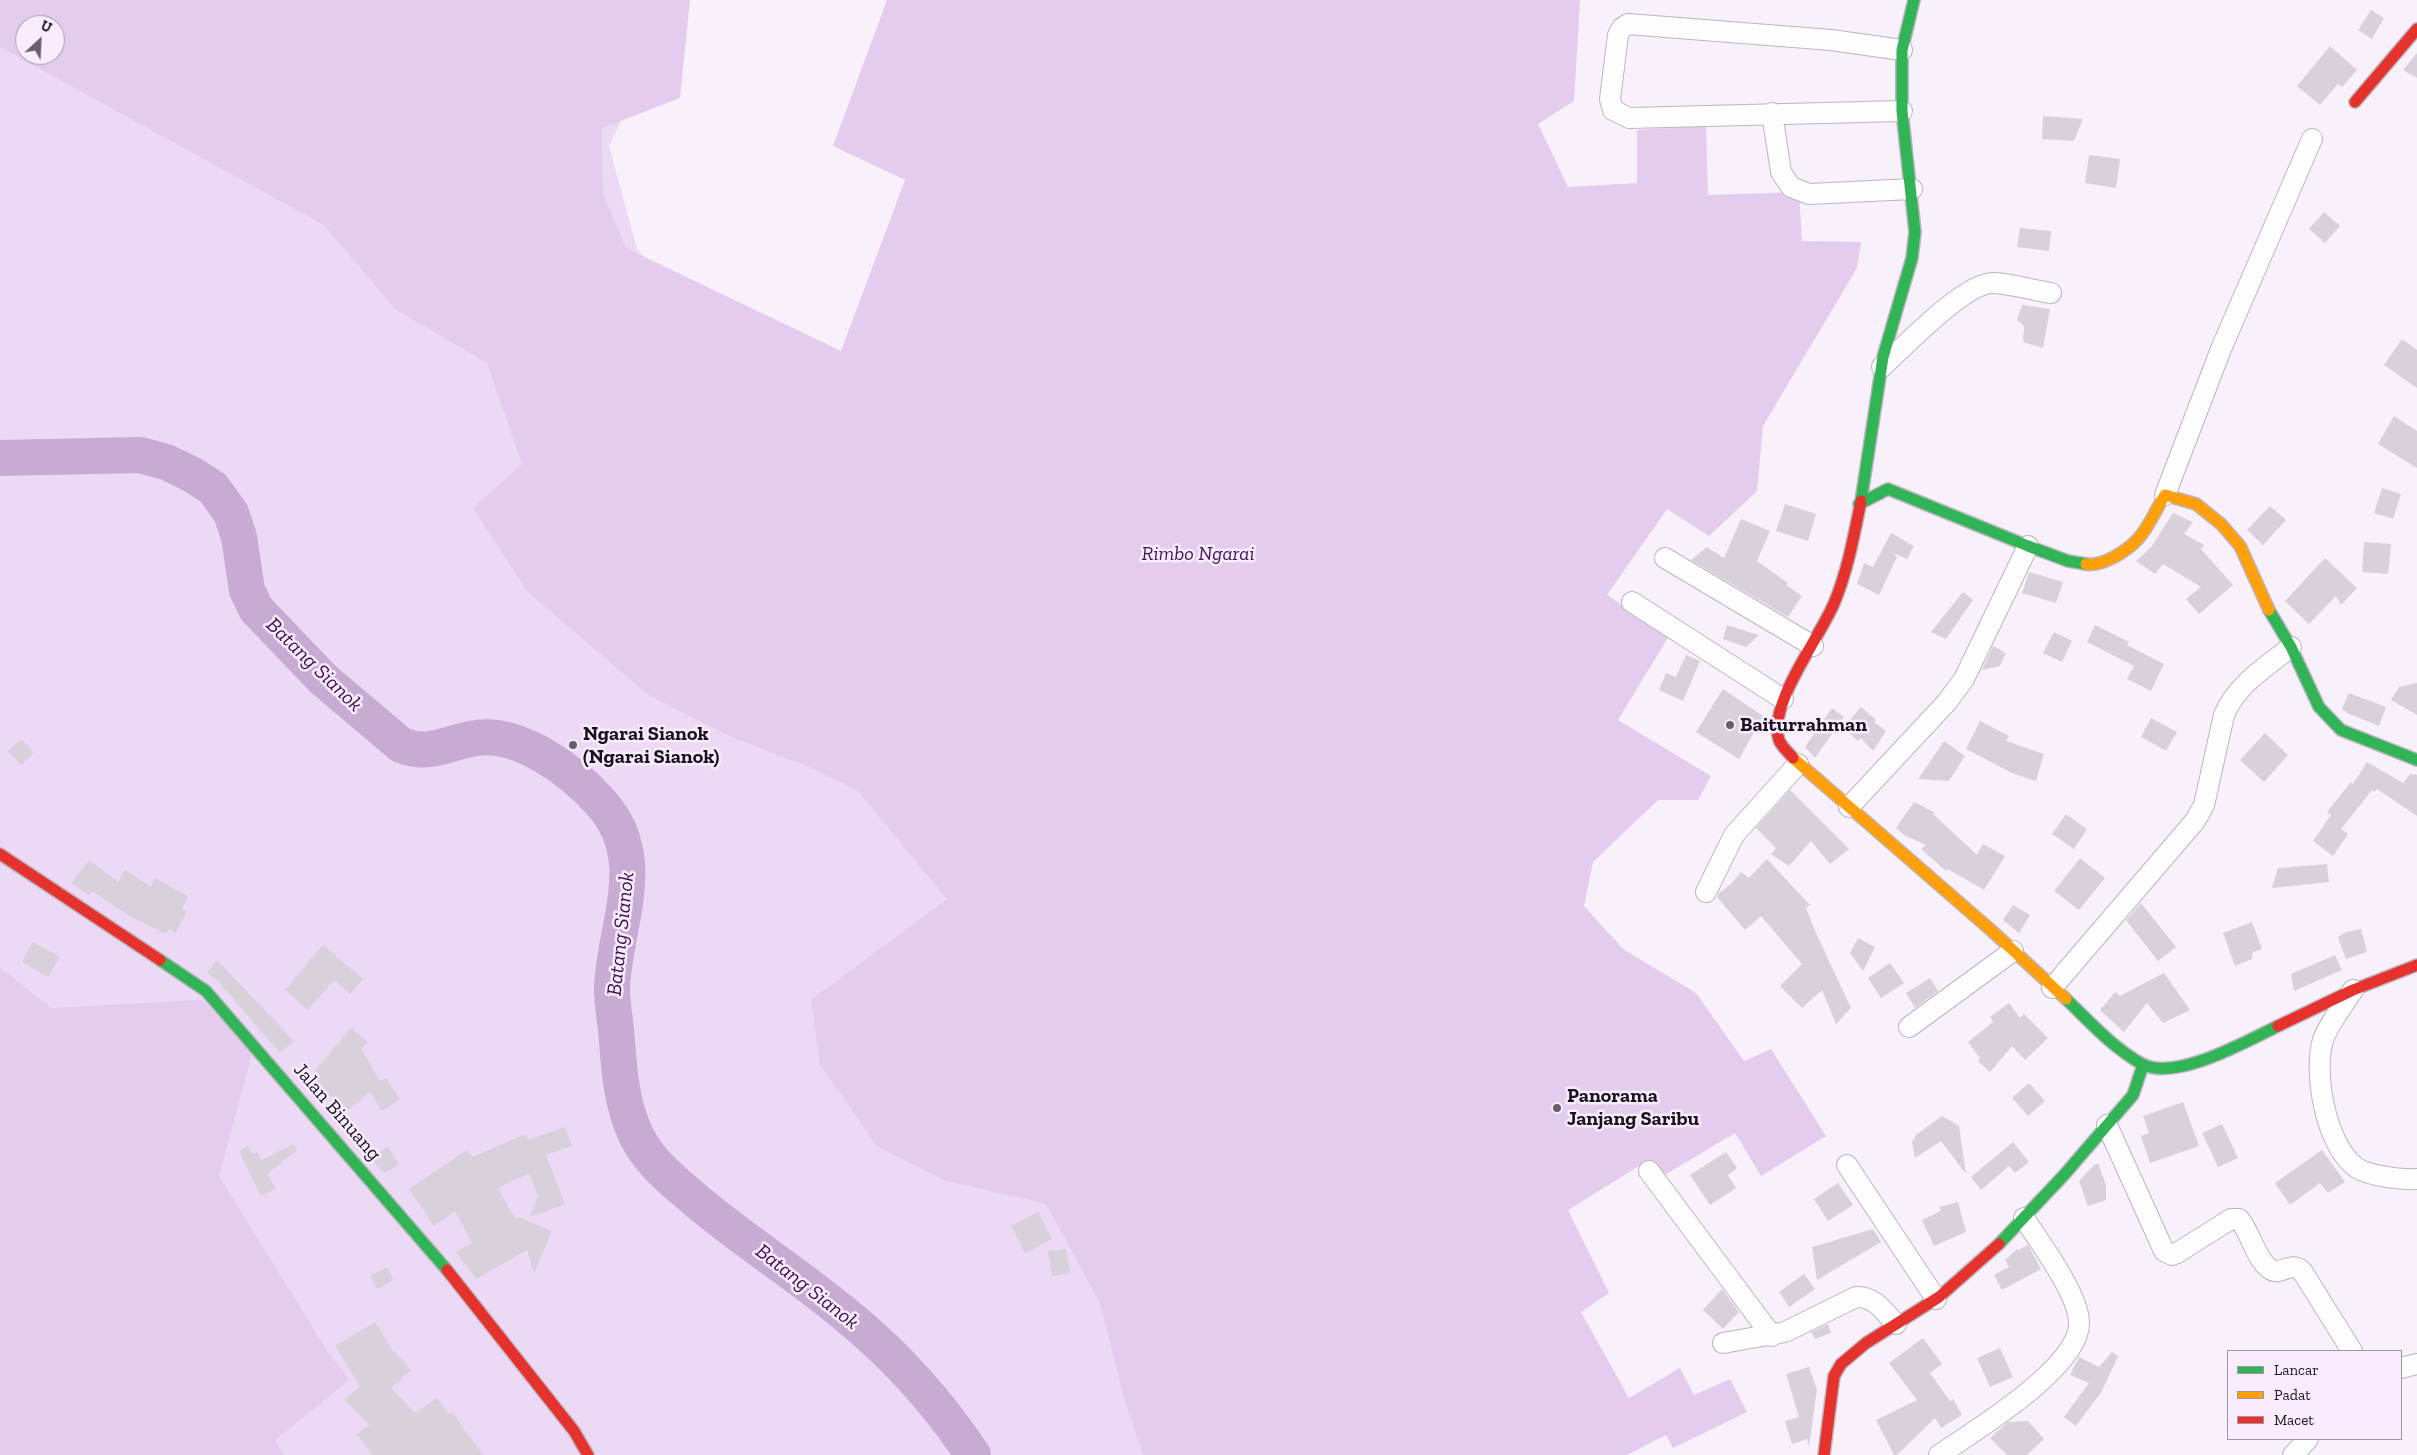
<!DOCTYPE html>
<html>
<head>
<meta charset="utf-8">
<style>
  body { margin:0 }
  #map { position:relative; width:2417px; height:1455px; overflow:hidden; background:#f8f0fb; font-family:"Zilla Slab",serif }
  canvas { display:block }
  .legend { position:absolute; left:2227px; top:1350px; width:175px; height:90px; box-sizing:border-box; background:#f9ecff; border:1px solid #9f95a4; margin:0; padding:6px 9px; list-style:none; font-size:15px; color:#19121c }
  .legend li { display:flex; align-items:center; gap:10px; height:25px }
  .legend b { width:25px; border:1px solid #9f95a4 }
  .north { position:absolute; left:15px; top:15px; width:50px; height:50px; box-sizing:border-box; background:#f9ecff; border:1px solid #9f95a4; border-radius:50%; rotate:25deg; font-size:14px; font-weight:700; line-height:20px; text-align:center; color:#19121c }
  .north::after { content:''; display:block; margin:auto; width:18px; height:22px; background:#67606a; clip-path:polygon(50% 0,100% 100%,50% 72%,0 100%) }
</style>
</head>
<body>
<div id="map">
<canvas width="2417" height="1455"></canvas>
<ul class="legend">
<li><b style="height:6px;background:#30b455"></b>Lancar</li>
<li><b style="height:6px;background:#ff9f0a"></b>Padat</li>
<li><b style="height:6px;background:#e5322d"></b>Macet</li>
</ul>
<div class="north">U</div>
</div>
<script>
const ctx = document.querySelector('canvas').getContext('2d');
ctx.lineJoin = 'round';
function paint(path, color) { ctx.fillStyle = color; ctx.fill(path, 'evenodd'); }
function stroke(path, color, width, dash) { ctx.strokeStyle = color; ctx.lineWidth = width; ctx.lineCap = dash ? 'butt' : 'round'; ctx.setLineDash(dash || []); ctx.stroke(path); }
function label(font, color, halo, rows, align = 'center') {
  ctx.font = font + ' "Zilla Slab",serif'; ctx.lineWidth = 5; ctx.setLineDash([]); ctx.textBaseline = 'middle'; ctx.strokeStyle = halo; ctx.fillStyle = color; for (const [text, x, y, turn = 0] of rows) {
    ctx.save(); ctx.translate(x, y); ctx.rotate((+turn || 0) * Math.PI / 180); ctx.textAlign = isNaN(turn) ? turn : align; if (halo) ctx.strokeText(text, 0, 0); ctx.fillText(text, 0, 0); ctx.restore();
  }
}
paint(new Path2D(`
  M0 0 664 29 609 146 637 249 669 283 1618 942 1621 1002 1470 1455H23L0 1268ZM25 25H55V55H25Z`), '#ecd9f5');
paint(new Path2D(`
  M0 0H690L680 98 602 128 603 194 626 248 841 351 905 180 833 146 887 0H1580L1574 101 1538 124 1568 187 1637 183V130L1706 126 1708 195 1799 192 1802 241 1861 242 1857 268 1763 426 1757 491 1709 536 1667 509 1607 595 1669 636 1618 720 1711 776 1698 800H1658L1593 862 1584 906 1623 949 1696 993 1744 1061 1771 1049 1826 1136 1761 1176 1735 1133 1653 1182 1639 1166 1568 1210 1609 1293 1581 1312 1629 1398 1680 1368 1694 1395 1730 1379 1747 1412 1673 1448 1666 1435 1627 1455H1143L1125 1401 1100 1303 1046 1204 944 1180 878 1147 820 1065 811 1000 947 899 857 790 807 766 731 737 647 694 527 591 473 508 522 464 487 363 395 309 324 225 0 47ZM25 25H55V55H25Z
  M0 968 52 1008 202 1000 253 1050 219 1176 326 1349 349 1380 275 1440 284 1455H0Z`), '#e4ccee');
stroke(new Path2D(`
  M0 458 140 455 166 462 191 474 213 488 231 513 239 537 247 590 256 609 323 679 401 745C428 756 444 744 471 739 516 728 573 771 601 803 651 858 615 923 612 987 612 1001 614 1015 616 1029 619 1065 620 1101 636 1135 650 1164 675 1182 699 1203 748 1244 803 1278 852 1320 899 1359 939 1404 973 1455`), '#c7abd3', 36);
paint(new Path2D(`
  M2371 10 2384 18 2372 39 2358 30Z
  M2330 46 2357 70 2342 87 2338 84 2320 105 2297 86Z
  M2417 53V78L2403 70Z
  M2043 116 2083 119 2074 141 2042 139Z
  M2089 155 2120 159 2116 188 2085 183Z
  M2324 212 2340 226 2325 243 2309 229Z
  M2020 228 2051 231 2049 251 2017 247Z
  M2022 305 2050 309 2043 348 2023 342 2024 326 2017 320Z
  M2402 339 2417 350V388L2384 365Z
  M2394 416 2417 431V468L2378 444Z
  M2382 488 2401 494 2393 519 2374 513Z
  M1785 504 1816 514 1808 541 1776 531Z
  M2270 506 2286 520 2263 545 2247 530Z
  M2173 513 2193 522 2184 534 2204 545 2201 549 2233 585 2199 614 2186 599 2201 587 2163 564 2155 574 2136 561 2151 547Z
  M1741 519 1770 531 1757 561 1788 583 1786 585 1802 596 1788 617 1691 560 1707 547 1724 558Z
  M1891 533 1914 546 1907 559 1893 553 1897 557 1879 595 1857 584 1864 563 1873 567Z
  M2364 542 2391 544 2388 574 2362 572Z
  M2325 558 2357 588 2341 605 2336 596 2309 624 2285 601Z
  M2029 572 2063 582 2056 603 2022 593Z
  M1963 592 1973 600 1946 639 1931 632Z
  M1727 625 1759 635 1746 647 1723 639Z
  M2095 625 2129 642 2127 645 2164 664 2151 691 2127 679 2134 666 2087 642Z
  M2054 632 2072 641 2062 662 2043 653Z
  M1993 646 2006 653 2000 666 1982 670Z
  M1686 655 1700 661 1683 701 1659 690 1666 673 1676 677Z
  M2417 683V715L2391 700 2399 687Z
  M1723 689 1763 716 1739 759 1696 732Z
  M2349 693 2386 707 2379 726 2347 713 2342 709Z
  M1861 707 1876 720 1874 722 1886 731 1873 751 1861 738 1858 741 1843 728Z
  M1832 708 1844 717 1815 758 1805 747Z
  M2151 718 2177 732 2166 751 2141 737Z
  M1980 721 2009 736 2006 741 2044 754 2036 781 2012 773 1966 749Z
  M2265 733 2288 755 2264 782 2240 760Z
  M21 739 34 753 21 765 8 751Z
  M1944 741 1965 756 1949 781 1918 779Z
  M2367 762 2403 783 2410 774 2417 775V816L2377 789 2375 792 2372 790 2341 829 2348 834 2333 856 2313 841 2331 815 2327 812 2351 782 2353 784Z
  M1790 790 1849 849 1830 864 1811 841 1789 866 1771 854 1776 848 1756 828Z
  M1914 802 1934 812 1933 814 1977 855 1983 844 2005 856 1984 890 1948 869 1946 871 1921 849 1926 845 1904 835 1896 828Z
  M2066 814 2087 829 2074 849 2052 834Z
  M2080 858 2105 878 2079 910 2054 891Z
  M1767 859 1810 905 1806 908 1816 933 1851 1008 1836 1024 1822 990 1802 1008 1780 986 1802 964 1761 916 1745 930 1717 897 1719 893 1731 884 1741 872 1749 878Z
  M89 860 118 882 125 870 151 887 155 878 188 896 182 909 187 911 175 934 170 928 166 934 128 915 92 891 89 895 71 883Z
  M2327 864 2329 882 2272 888 2278 868Z
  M2141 903 2176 947 2158 961 2126 920Z
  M2013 905 2030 915 2019 933 2003 920Z
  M2252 922 2262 949 2253 952 2252 959 2235 966 2223 933Z
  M2361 929 2367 952 2346 959 2338 937 2346 932Z
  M1858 938 1875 947 1863 971 1850 953Z
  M33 942 60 957 48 977 22 962Z
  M323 945 363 979 350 994 334 980 308 1010 285 990Z
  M2335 955 2342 970 2294 991 2291 974Z
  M217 960 294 1041 280 1053 218 981 207 973Z
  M1890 963 1904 983 1881 998 1868 978Z
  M2164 973 2190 1010 2163 1023 2147 1003 2124 1032 2100 1010 2115 992 2120 996Z
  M1930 978 1938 991 1915 1008 1906 993Z
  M2009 1003 2020 1018 2024 1014 2048 1038 2025 1060 2012 1046 1990 1072 1978 1061 1980 1058 1968 1042 1993 1022 1990 1017Z
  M351 1028 368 1042 361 1049 380 1081 386 1078 400 1099 382 1111 370 1092 348 1110 309 1078Z
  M2029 1083 2045 1101 2028 1116 2012 1098Z
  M2183 1102 2199 1146 2150 1163 2141 1136 2149 1133 2143 1116Z
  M1942 1116 1959 1126 1966 1174 1941 1141 1915 1158 1912 1142 1916 1135Z
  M2222 1124 2238 1158 2218 1167 2202 1133Z
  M565 1127 572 1146 546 1155 565 1204 530 1217 538 1196 529 1173 498 1188 515 1219 519 1217 552 1231 534 1273 527 1250 476 1279 456 1252 472 1243 455 1211 434 1226 409 1189 467 1150 472 1157 526 1134 528 1140Z
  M2013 1142 2029 1162 2015 1173 2009 1166 1981 1190 1971 1177Z
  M294 1144 297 1150 267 1174 276 1189 261 1196 239 1151 248 1146 253 1154 258 1152 261 1160Z
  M388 1147 399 1165 384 1173 370 1157Z
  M2322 1150 2345 1182 2328 1193 2320 1183 2290 1205 2275 1183Z
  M1726 1152 1737 1168 1728 1175 1736 1188 1710 1205 1690 1175Z
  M2098 1163 2106 1185V1200L2088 1206 2079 1181 2094 1165Z
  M1838 1183 1853 1205 1828 1221 1814 1199Z
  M1958 1202 1966 1232 1934 1246 1922 1220 1941 1211 1939 1207Z
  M1038 1212 1052 1239 1025 1253 1011 1226Z
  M1873 1229 1881 1242 1817 1280 1812 1247Z
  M2028 1245 2041 1269 2002 1290 1994 1275 2009 1267 2005 1260 2017 1249 2018 1250Z
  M1066 1249 1070 1273 1052 1276 1048 1251Z
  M387 1267 394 1280 377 1289 370 1276Z
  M1804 1274 1815 1289 1789 1307 1779 1292Z
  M1722 1289 1739 1312 1723 1329 1703 1310Z
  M375 1322 391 1348 411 1370 391 1388 415 1413 437 1398 449 1414 452 1412 483 1455H372L357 1434 370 1425 345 1400 360 1386 335 1346Z
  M1828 1324 1831 1333 1815 1339 1811 1332Z
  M1923 1338 1942 1364 1930 1373 1950 1401 1953 1399 1962 1415 1941 1428 1935 1418 1897 1455H1894L1876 1420 1917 1400 1889 1363Z
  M2000 1348 2013 1377 1990 1387 1977 1358Z
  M2112 1352 2118 1356 2102 1391 2076 1426 2064 1417 2089 1383 2070 1375 2079 1357 2099 1367Z
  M1809 1367 1817 1389 1809 1447 1807 1439 1792 1444 1785 1421 1799 1417 1786 1374Z
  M2028 1421 2044 1439 2027 1455H2007L1990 1438 2008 1422Z`), '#d8d0db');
const street = new Path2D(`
  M1902 111 1629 118 1613 110 1610 99 1618 35 1622 28 1628 24 1831 40 1902 50
  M1772 113 1781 172 1791 187 1809 194 1912 189
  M1882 367C1904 347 1966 281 1994 283 2012 284 2032 290 2051 293
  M2165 495 2221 349 2312 139
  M1665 558 1813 646
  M1632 602 1783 699
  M1849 807 1947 702 1964 679 2028 546
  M1706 892 1734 835 1798 764
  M2052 988 2195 821 2204 805 2224 715C2237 684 2266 667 2291 647
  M2353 990C2344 1004 2328 1025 2323 1040 2313 1073 2326 1147 2357 1168 2369 1176 2403 1180 2417 1179
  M1909 1027 2013 951
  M2107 1125 2164 1251 2172 1255 2177 1253 2231 1219H2239C2251 1233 2256 1260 2270 1269 2281 1277 2290 1260 2302 1271L2352 1351
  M1847 1165 1936 1299
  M1649 1171 1772 1336
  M1723 1343 1785 1332 1856 1297C1875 1296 1884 1312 1896 1324
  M2401 1368 2417 1364
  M1939 1455C1974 1431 2081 1367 2079 1322 2078 1293 2040 1243 2024 1218
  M2293 1455 2308 1439`);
const fast = new Path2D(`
  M1861 501 1883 357 1912 258 1915 232 1902 111V50L1914 0
  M1859 504 1888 489 2028 546 2068 561 2086 564
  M2269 610 2291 647 2319 707 2341 730 2417 760
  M160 960 206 991 447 1270
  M2066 999C2089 1021 2113 1048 2142 1064 2175 1082 2247 1041 2278 1026
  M1999 1244 2064 1175 2133 1095 2143 1065`);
const slow = new Path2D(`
  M2086 564C2102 567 2127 551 2138 539 2149 527 2156 509 2165 495L2196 504 2221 524 2240 546 2269 610
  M1793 758 1992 931 2066 999`);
const jam = new Path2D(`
  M2355 102 2417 29
  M1793 758C1789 753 1781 746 1779 740 1767 704 1822 635 1835 601 1848 569 1854 535 1861 501
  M0 854 160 960
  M2278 1026 2353 990 2417 965
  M447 1270 574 1431 588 1455
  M1824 1455 1834 1376 1841 1364 1866 1343 1939 1297 1999 1244`);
stroke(street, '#bcb5be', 22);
stroke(fast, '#bcb5be', 14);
stroke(slow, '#bcb5be', 14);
stroke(jam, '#bcb5be', 14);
stroke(street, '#fefdfe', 20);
stroke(fast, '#30b455', 11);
stroke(slow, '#ff9f0a', 11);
stroke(jam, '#e5322d', 11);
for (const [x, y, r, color] of [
  [1730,725,5,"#67606a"],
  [573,745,5,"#67606a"],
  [1557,1108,5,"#67606a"]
]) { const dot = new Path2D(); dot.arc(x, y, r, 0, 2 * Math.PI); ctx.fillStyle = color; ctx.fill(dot); stroke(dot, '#f9ecff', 2); }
label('italic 20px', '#431554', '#f9ecff', [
  ["Rimbo Ngarai",1198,554]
]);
label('bold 20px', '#19121c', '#f9ecff', [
  ["Baiturrahman",1740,725],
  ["Ngarai Sianok",583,734],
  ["(Ngarai Sianok)",583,757],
  ["Panorama",1567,1096],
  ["Janjang Saribu",1567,1119]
], 'left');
label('20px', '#19121c', '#f9ecff', [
  ["Jalan Binuang",337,1112,49]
]);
label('italic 21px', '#3e0f4f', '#f9ecff', [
  ["Batang Sianok",314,665,44],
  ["Batang Sianok",621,934,-84],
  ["Batang Sianok",807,1287,38]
]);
</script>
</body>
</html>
